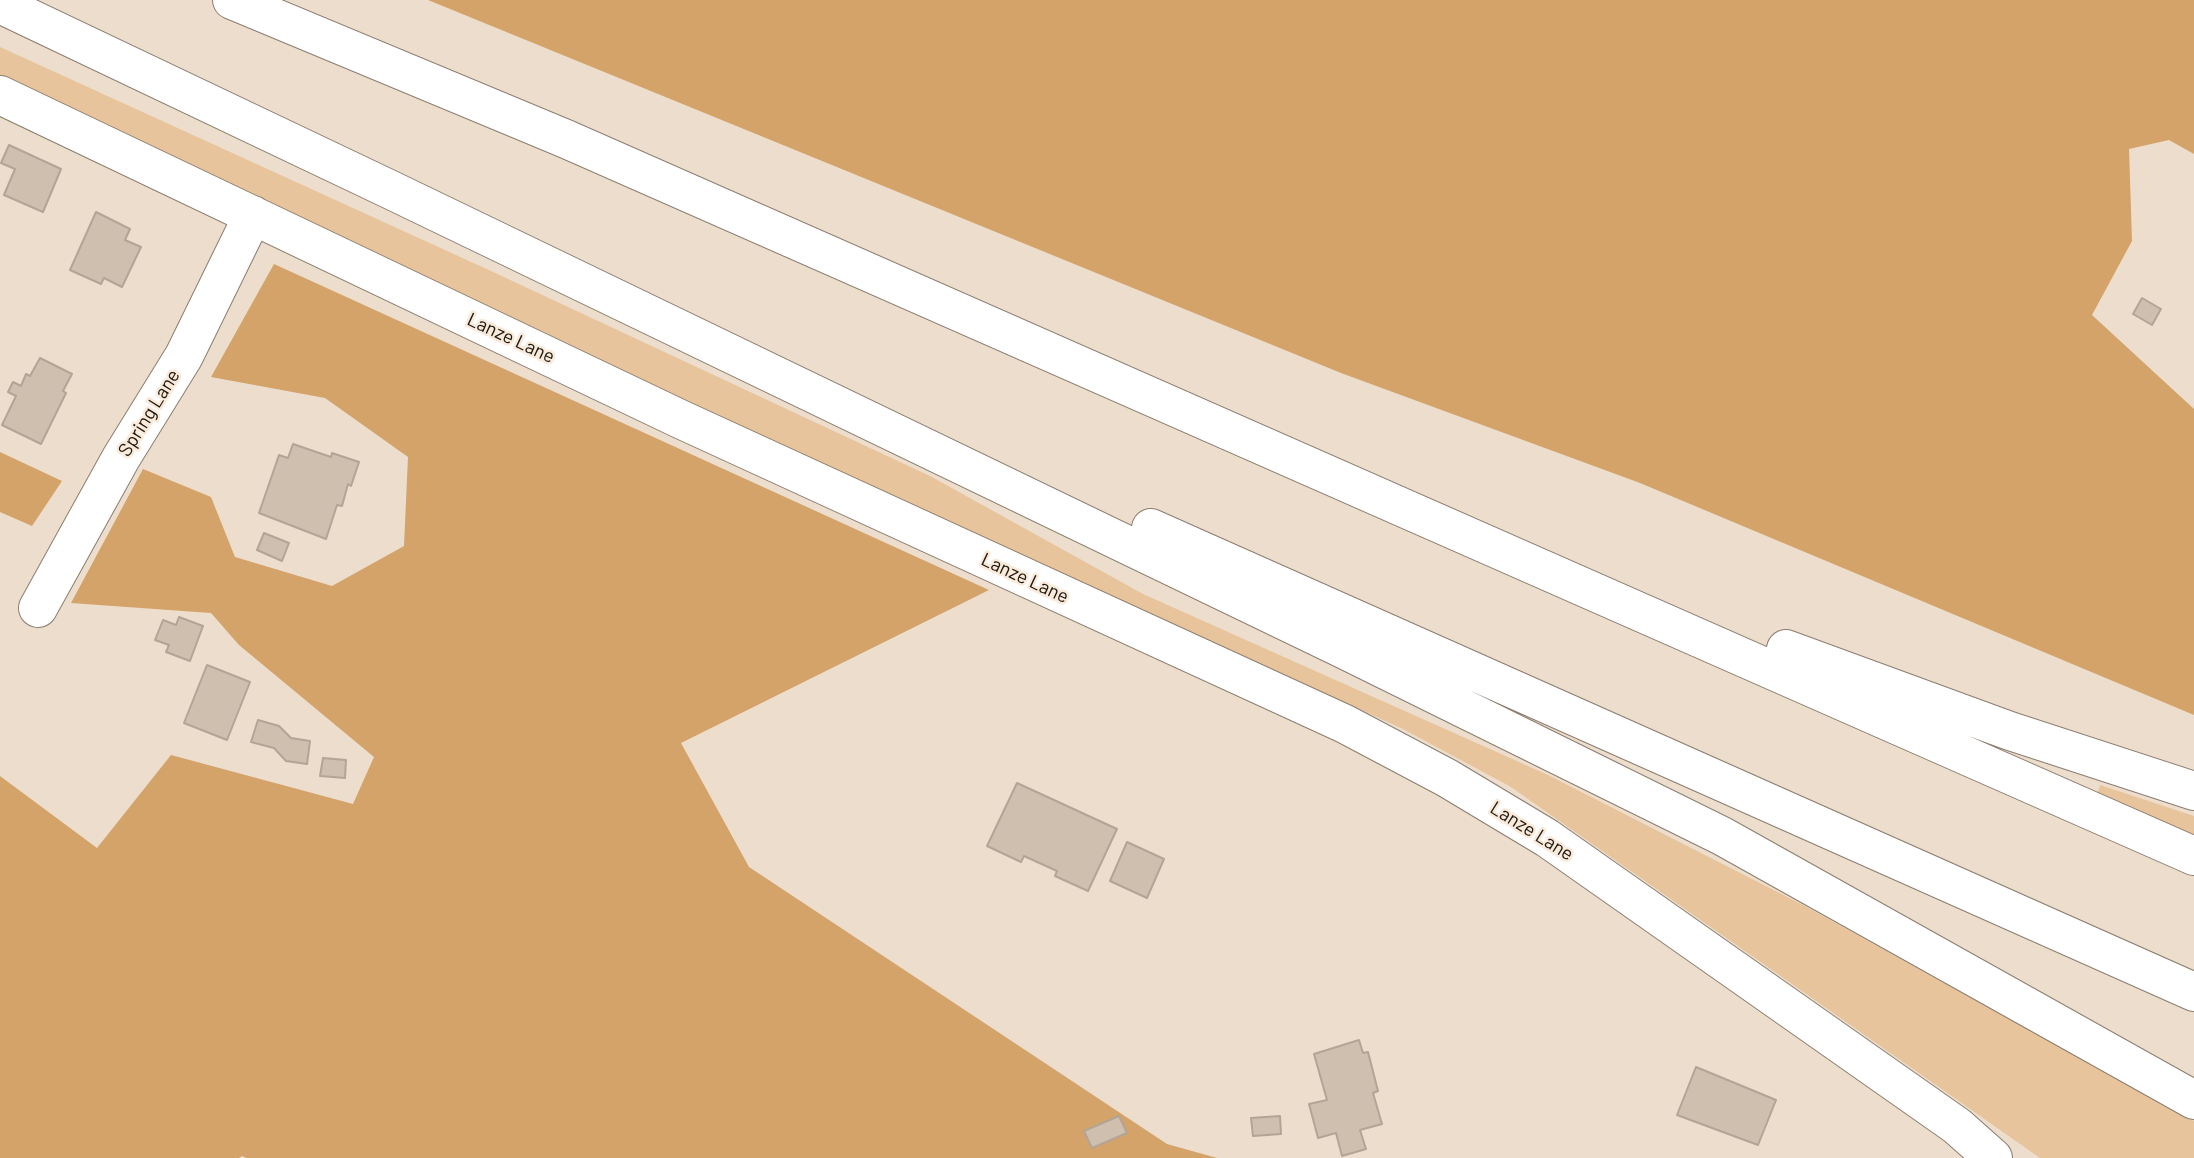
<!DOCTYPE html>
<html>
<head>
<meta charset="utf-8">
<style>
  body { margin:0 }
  canvas { display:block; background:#ecddcc }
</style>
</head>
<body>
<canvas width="2194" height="1158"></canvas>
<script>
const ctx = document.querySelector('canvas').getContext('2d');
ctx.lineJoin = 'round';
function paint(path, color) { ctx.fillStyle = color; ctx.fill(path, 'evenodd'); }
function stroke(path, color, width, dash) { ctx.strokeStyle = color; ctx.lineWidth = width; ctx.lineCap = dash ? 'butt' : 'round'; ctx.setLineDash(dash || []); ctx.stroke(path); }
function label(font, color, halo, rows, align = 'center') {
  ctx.font = font + ' Barlow,sans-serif'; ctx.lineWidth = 5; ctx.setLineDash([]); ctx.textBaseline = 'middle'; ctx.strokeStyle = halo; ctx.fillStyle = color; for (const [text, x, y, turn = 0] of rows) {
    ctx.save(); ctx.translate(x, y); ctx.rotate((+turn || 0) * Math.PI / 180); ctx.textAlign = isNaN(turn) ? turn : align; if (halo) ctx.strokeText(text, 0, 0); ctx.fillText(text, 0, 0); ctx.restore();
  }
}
paint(new Path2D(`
  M0 47 491 271 930 476 1143 594 1548 775 1803 905 2194 1121V1158H2040L1511 787 1403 729 776 443 136 140 0 79Z
  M2100 785 2194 816V842L2096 799Z`), '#e7c49b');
paint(new Path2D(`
  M428 0H2194V154L2169 140 2129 149 2132 241 2092 315 2194 409V715L1640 483 1341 373Z
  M274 264 989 590 681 743 749 867 1167 1144 1217 1158H246L242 1156 239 1158H0V776L97 848 171 755 353 804 374 757 239 645 211 613 71 603 143 469 211 497 235 557 332 586 404 546 408 457 325 398 211 377Z
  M0 452 62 481 32 526 0 512Z`), '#d4a369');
const building = new Path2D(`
  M9 145 61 169 43 212 4 195 15 169 1 163Z
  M96 212 130 229 125 240 141 247 122 287 104 278 101 284 70 270Z
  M2142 298 2161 309 2152 325 2133 314Z
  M40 358 72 374 63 391 66 393 41 444 2 425 16 396 8 392 13 382 21 386 26 374 30 376Z
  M293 444 331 457 332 453 359 462 351 486 348 484 342 506 337 505 326 539 259 513 279 455 288 458Z
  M264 533 289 543 282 561 257 550Z
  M179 617 203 626 190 661 166 652 169 645 155 640 163 620 176 625Z
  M207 665 250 682 227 740 184 723Z
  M258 720 279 726 291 738 310 741 307 764 286 761 274 748 251 742Z
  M323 758 346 760 345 778 320 776Z
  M1017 783 1117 829 1088 891 1055 876 1057 871 1024 856 1021 862 987 846Z
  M1127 842 1164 859 1147 898 1110 881Z
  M1359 1040 1363 1053 1368 1052 1378 1091 1373 1093 1382 1124 1360 1130 1366 1149 1342 1156 1336 1133 1318 1138 1309 1104 1327 1100 1314 1054Z
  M1696 1067 1776 1100 1758 1145 1677 1115Z
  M1119 1116 1127 1133 1092 1148 1084 1131Z
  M1280 1116 1281 1134 1253 1136 1251 1118Z`);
paint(building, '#cebfaf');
stroke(building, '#b3a595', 2);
const minor = new Path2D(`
  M0 95 680 419 1345 724 1447 778 1547 838 1957 1126 1993 1158
  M38 608 121 458 184 356 253 215`);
const motorway = new Path2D(`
  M232 0 566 139 2194 856
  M0 4 391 190 1343 649 1722 836 2194 1100
  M1151 528 2194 992
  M1786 649 2010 731 2194 791`);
stroke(minor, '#8c7e6f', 40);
stroke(motorway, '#8c7e6f', 40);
stroke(minor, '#fff', 38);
stroke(motorway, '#fff', 38);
label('19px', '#1b1610', '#f9ead9', [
  ["Lanze Lane",511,338,25],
  ["Spring Lane",149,413,-58],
  ["Lanze Lane",1025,578,25],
  ["Lanze Lane",1532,831,32]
]);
</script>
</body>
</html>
